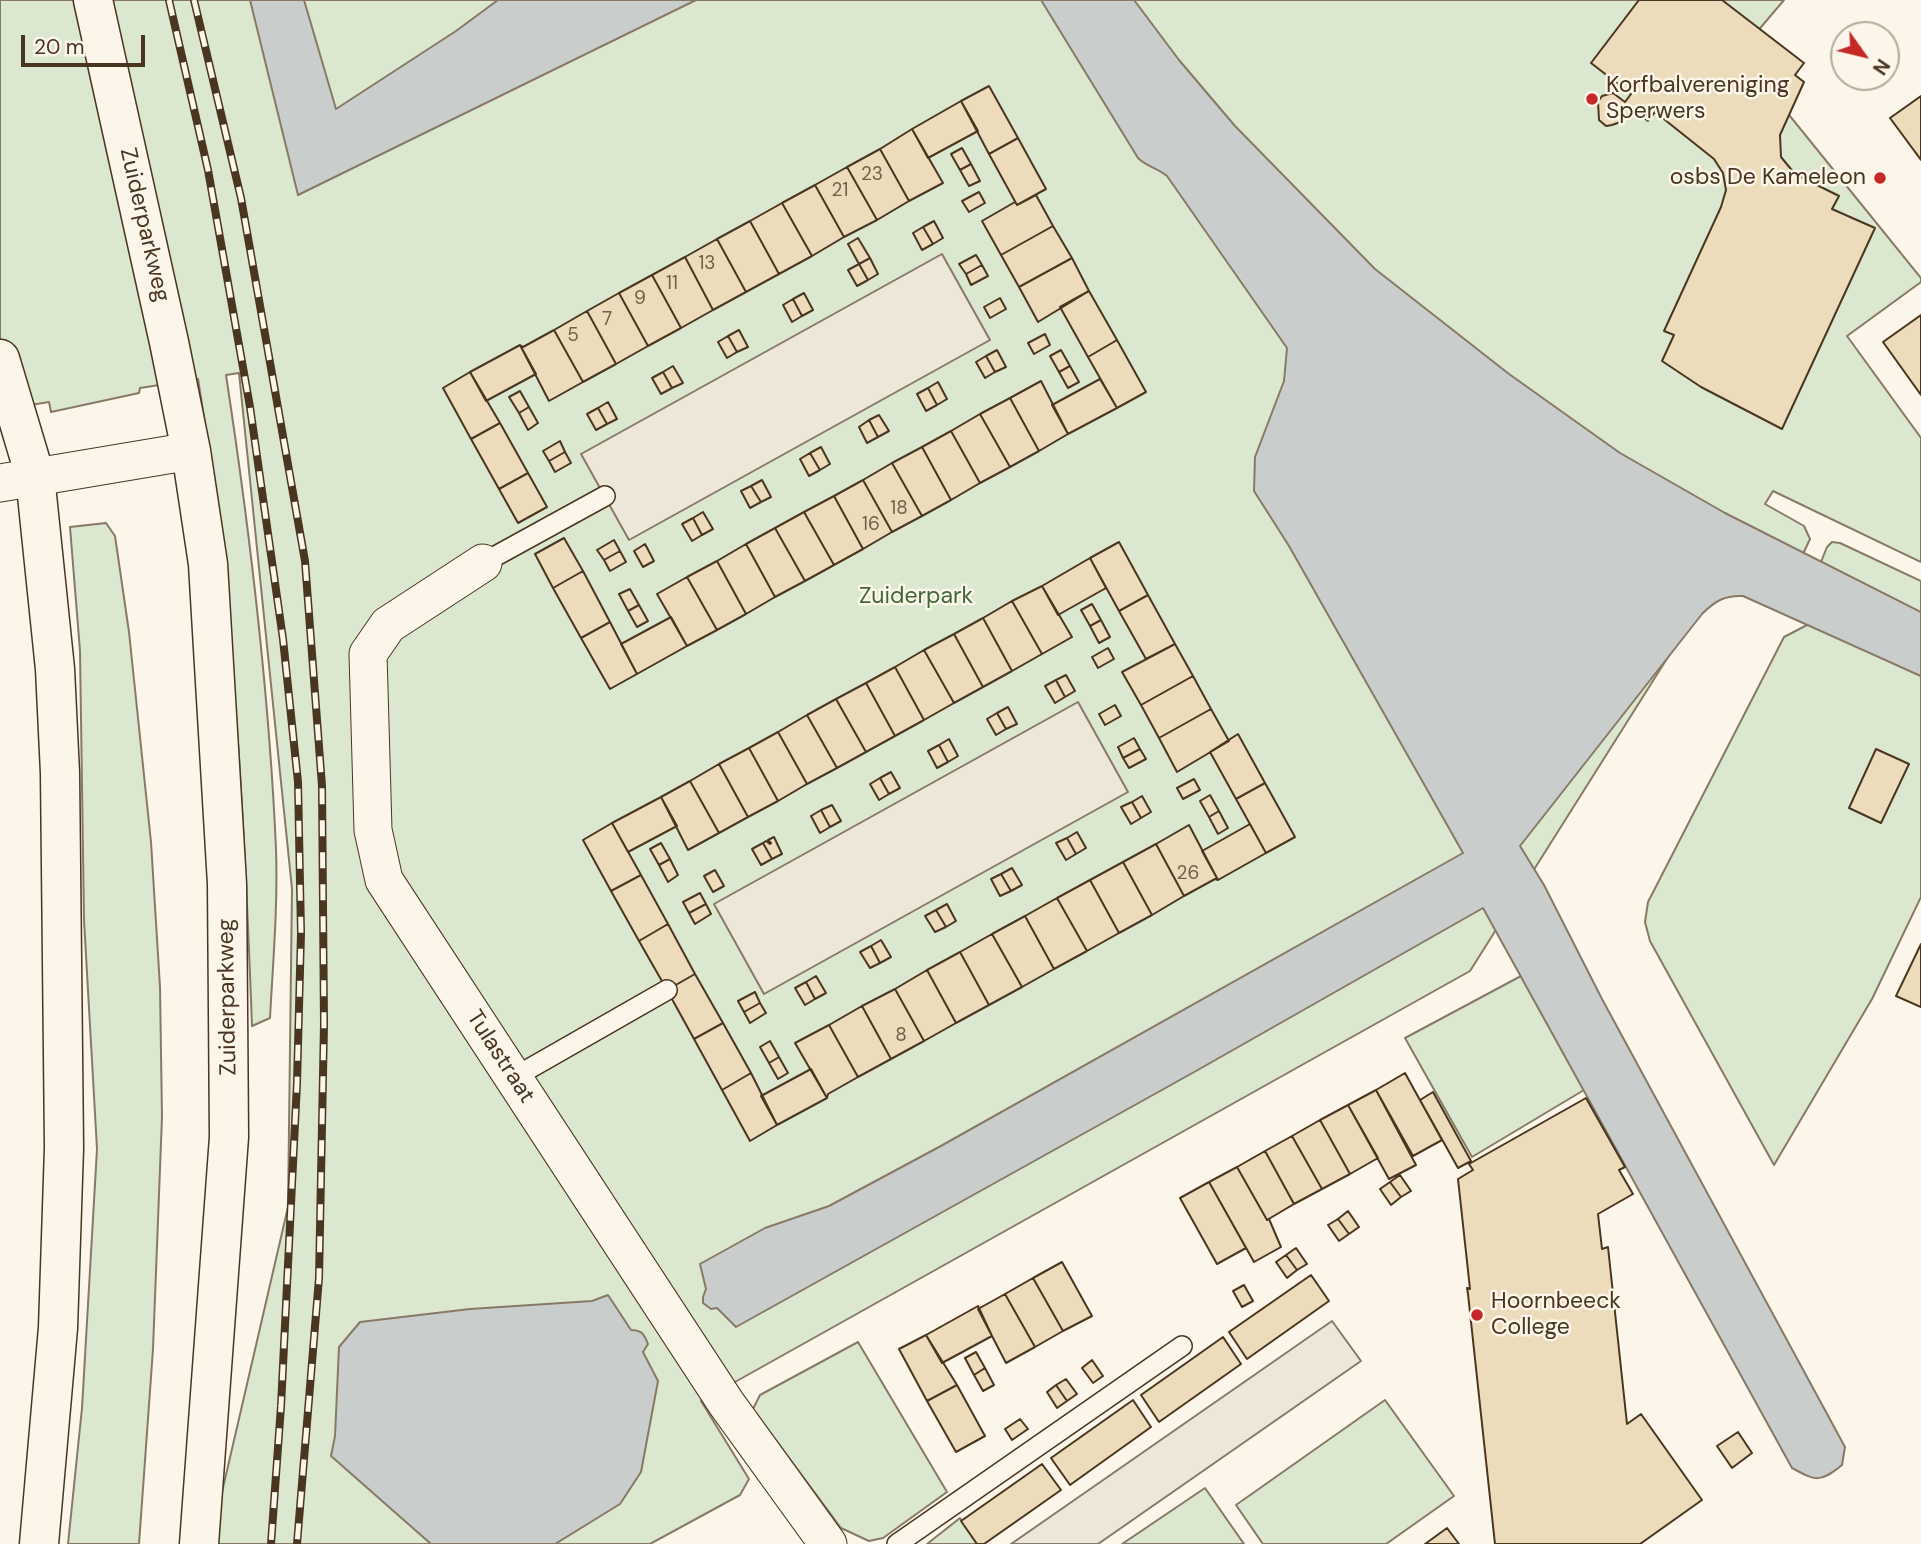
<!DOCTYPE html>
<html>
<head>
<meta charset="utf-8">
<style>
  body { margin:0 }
  #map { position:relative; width:1921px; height:1544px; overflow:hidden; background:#fbf6e9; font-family:"DM Sans",sans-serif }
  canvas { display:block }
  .north { position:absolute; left:1830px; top:21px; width:70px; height:70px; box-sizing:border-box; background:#fbf6e9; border:2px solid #b4a999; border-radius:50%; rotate:124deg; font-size:19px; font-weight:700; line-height:28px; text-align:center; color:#4a3520 }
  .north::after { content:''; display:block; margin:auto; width:24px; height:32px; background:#c62828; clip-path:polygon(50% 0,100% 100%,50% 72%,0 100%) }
  .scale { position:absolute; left:21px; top:35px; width:124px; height:32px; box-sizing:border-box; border:4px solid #4a3520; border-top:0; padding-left:9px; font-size:21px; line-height:24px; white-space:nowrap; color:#4a3520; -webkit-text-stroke:5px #fbf6e9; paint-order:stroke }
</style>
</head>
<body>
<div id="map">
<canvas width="1921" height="1544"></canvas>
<div class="north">N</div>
<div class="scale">20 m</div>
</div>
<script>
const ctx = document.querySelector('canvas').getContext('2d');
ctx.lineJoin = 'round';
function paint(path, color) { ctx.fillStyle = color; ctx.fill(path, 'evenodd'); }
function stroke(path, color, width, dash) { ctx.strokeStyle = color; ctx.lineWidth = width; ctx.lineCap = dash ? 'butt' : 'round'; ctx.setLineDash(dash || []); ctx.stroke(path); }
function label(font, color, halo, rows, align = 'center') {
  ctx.font = font + ' "DM Sans",sans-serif'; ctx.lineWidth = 5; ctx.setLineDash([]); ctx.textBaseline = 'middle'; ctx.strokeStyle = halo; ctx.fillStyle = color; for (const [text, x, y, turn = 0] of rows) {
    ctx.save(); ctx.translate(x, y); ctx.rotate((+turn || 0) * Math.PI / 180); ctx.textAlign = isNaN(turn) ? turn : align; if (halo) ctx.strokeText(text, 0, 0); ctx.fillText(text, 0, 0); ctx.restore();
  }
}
const green = new Path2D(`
  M0 0H1784L1739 53 1921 278V282L1847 336 1921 438V562L1773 491 1765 504 1804 526 1810 539 1803 554 1750 527 1470 971 701 1401 749 1479 740 1495 650 1544H210L288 1207 292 889 239 373 226 375C250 532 269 690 276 849 278 905 273 962 270 1018L252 1026C244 810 233 593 198 379L140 388 139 393 51 412 49 402 0 410Z
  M106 523 115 536 129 632 151 842 160 987 162 1117 153 1349 139 1544H68L82 1408 97 1149 84 920 80 651 70 527Z
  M1832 542 1840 543 1921 581V613L1821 562 1827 547Z
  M1809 624 1921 676V897L1872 999 1774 1165 1650 941 1645 922 1648 902 1784 637Z
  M1521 976 1584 1090 1472 1157 1405 1038Z
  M858 1342 947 1492 883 1538 869 1541 841 1528 753 1409 760 1395Z
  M1385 1400 1454 1496 1386 1544H1263L1236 1505Z
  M1205 1488 1244 1544H1122Z
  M960 1518 977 1544H927Z`);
paint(green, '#dce7d0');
stroke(green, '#887966', 2);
const parking = new Path2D(`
  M942 254 990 340 629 540 581 454Z
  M1078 702 1128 792 764 994 714 904Z
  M1332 1321 1361 1361 1098 1544H1011Z`);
paint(parking, '#ede7d9');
stroke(parking, '#887966', 2);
const water = new Path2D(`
  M250 0H304L336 109 456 31 498 0H696L298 195Z
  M1041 0H1134L1179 60 1235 126 1375 269 1509 374 1620 453 1725 513 1921 612V676L1743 596C1725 595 1715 601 1702 614L1520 846 1544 885 1602 999 1845 1447 1842 1465C1820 1483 1816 1481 1792 1468L1483 908 1196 1071 736 1327 717 1308 711 1309 703 1303V1297L706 1289 700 1264 765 1228 829 1206 939 1147 1463 853 1289 546 1254 491 1255 457 1284 381 1287 348 1167 176C1158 168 1147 167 1138 158Z
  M608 1295 631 1330C642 1330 644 1334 648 1344L643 1352 658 1381 641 1472 620 1504 555 1544H431L331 1456 335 1436 339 1347 360 1322 470 1309 592 1301Z`);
paint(water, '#c9cecd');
stroke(water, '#887966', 2);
const building = new Path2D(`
  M1639 0H1722L1804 63 1795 75 1804 82 1780 135 1781 157 1795 174 1839 196 1832 209 1875 228 1782 429 1701 387 1662 361 1674 335 1664 331 1721 207 1726 190 1723 173 1714 159 1655 112 1648 121 1633 109 1623 121 1612 125 1606 126 1599 120 1598 102 1602 96 1613 93 1625 102 1631 94 1591 63Z
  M989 86 1018 138 989 154 961 101Z
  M1921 96V160L1890 118Z
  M961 101 978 131 928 158 912 129Z
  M912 129 943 183 909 201 880 149Z
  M1018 138 1046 189 1017 205 989 154Z
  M962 148 971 164 960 170 951 154Z
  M880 149 909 201 877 220 847 167Z
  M971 164 980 181 969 186 960 170Z
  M847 167 877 220 844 237 815 185Z
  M815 185 844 237 812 256 782 203Z
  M979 192 985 203 969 212 962 201Z
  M1036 195 1053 226 1001 255 982 221 1015 202 1017 205Z
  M782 203 812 256 779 274 750 221Z
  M750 221 779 274 746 292 717 239Z
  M934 221 943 238 933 244 923 227Z
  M1053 226 1072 258 1019 287 1001 255Z
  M923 227 933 244 922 250 913 233Z
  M858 238 870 258 859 264 848 244Z
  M717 239 746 292 713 310 685 257Z
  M976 255 982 265 966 274 959 264Z
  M685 257 713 310 681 328 652 275Z
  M870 258 878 274 868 280 859 264Z
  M1072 258 1089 291 1038 322 1019 287Z
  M859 264 868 280 857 286 848 270Z
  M982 265 988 276 971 285 966 274Z
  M652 275 681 328 648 346 619 293Z
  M1089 291 1117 340 1088 357 1060 307Z
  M619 293 648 346 616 364 587 311Z
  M804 293 813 310 802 316 793 299Z
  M1000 298 1006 309 990 318 984 307Z
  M793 299 802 316 792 322 783 305Z
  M587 311 616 364 583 382 554 330Z
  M1921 315V395L1883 342Z
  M554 330 583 382 549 401 520 345 523 347Z
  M739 330 748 347 737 352 728 336Z
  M1045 334 1050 345 1034 354 1028 343Z
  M728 336 737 352 727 358 718 342Z
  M1117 340 1146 392 1117 408 1088 357Z
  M520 345 536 374 486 401 470 372Z
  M997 350 1006 367 995 372 986 356Z
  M1061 350 1070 366 1059 372 1050 356Z
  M986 356 995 372 985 378 976 362Z
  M673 366 683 383 672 388 663 372Z
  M1070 366 1079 382 1068 388 1059 372Z
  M470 372 500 423 471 439 443 388Z
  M663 372 672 388 661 394 652 378Z
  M1100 379 1117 408 1068 434 1052 405Z
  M1041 381 1068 434 1039 451 1010 398Z
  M938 382 947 399 937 405 928 388Z
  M928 388 937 405 926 411 917 394Z
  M520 391 529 407 519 413 509 397Z
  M1010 398 1039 451 1010 467 980 414Z
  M608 402 617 419 607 424 598 408Z
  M529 407 538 423 528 430 519 413Z
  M598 408 607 424 596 430 587 414Z
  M980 414 1010 467 980 483 951 431Z
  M879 415 889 431 878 437 869 420Z
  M869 420 878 437 867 443 859 427Z
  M500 423 528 473 499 489 471 439Z
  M951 431 980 483 951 500 922 447Z
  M560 441 565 452 549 461 543 451Z
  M821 447 830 464 820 470 810 453Z
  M922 447 951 500 922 516 892 463Z
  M565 452 571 463 555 472 549 461Z
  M810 453 820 470 809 476 800 459Z
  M892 463 922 516 892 532 863 480Z
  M528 473 547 507 518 523 499 489Z
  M762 480 771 497 761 502 751 486Z
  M863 480 892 532 863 549 834 496Z
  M751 486 761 502 750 508 741 491Z
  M834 496 863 549 834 565 804 512Z
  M703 512 713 529 702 535 693 518Z
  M804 512 834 565 805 581 775 528Z
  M693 518 702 535 692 541 682 524Z
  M775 528 805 581 775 597 746 544Z
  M564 538 583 571 553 588 535 554Z
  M614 540 620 551 604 560 597 550Z
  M1119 542 1148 595 1119 611 1090 558Z
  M645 544 654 561 643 567 634 551Z
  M746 544 775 597 746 614 717 561Z
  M620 551 626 562 610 571 604 560Z
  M1090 558 1106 588 1058 615 1042 586Z
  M717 561 746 614 717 630 687 577Z
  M583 571 610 622 581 638 553 588Z
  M687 577 717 630 687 646 657 594Z
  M1042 586 1072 637 1042 654 1012 601Z
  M630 589 639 605 628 611 619 594Z
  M1148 595 1175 644 1146 659 1119 611Z
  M1012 601 1042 654 1012 671 983 618Z
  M1092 604 1101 620 1090 626 1081 610Z
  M639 605 648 621 637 627 628 611Z
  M671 617 687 646 637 674 621 644Z
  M983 618 1012 671 983 687 954 634Z
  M1101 620 1110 637 1099 643 1090 626Z
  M610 622 637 674 610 689 581 638Z
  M954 634 983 687 954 703 924 650Z
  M1175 644 1193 676 1141 705 1122 672Z
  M1108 648 1114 659 1098 668 1092 657Z
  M924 650 954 703 924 720 895 667Z
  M895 667 924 720 895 736 866 683Z
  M1066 675 1075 691 1065 697 1056 680Z
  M1193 676 1211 709 1159 738 1141 705Z
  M1056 680 1065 697 1055 703 1045 686Z
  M866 683 895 736 866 752 836 699Z
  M836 699 866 752 837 768 807 715Z
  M1115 705 1121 716 1105 725 1099 714Z
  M1008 707 1017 724 1006 729 997 713Z
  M1211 709 1229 741 1177 772 1159 738Z
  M997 713 1006 729 996 735 987 719Z
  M807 715 837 768 807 784 778 732Z
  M778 732 807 784 778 801 749 748Z
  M1238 734 1265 783 1236 799 1210 752Z
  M1134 738 1140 749 1123 758 1118 747Z
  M949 739 958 756 948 762 939 745Z
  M939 745 948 762 937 768 928 751Z
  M749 748 778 801 748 817 719 764Z
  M1140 749 1146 759 1129 768 1123 758Z
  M1876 749 1909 764 1881 823 1849 808Z
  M719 764 748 817 719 833 690 781Z
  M891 772 900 788 889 794 880 778Z
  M880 778 889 794 879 800 870 784Z
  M1194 779 1200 790 1183 799 1177 788Z
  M690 781 719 833 688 850 661 797Z
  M1265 783 1295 837 1266 853 1236 799Z
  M1210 795 1219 811 1209 817 1200 801Z
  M1142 796 1151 812 1141 818 1132 802Z
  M661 797 677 826 628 852 612 823Z
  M1132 802 1141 818 1131 824 1121 807Z
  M832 805 841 821 830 827 821 810Z
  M821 810 830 827 820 833 811 816Z
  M1219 811 1228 828 1218 834 1209 817Z
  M612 823 641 875 611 891 583 840Z
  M1250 824 1266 853 1218 880 1202 851Z
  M1189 825 1218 880 1215 879 1184 896 1156 844Z
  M1077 832 1086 848 1076 854 1067 838Z
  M774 837 782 854 772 859 763 843 766 841 770 844 771 843 768 840Z
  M1067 838 1076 854 1066 860 1056 843Z
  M661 843 670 859 659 865 650 849Z
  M763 843 772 859 761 865 752 849Z
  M1156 844 1184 896 1152 915 1123 862Z
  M670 859 678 875 668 882 659 865Z
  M1123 862 1152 915 1119 933 1090 880Z
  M1012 868 1022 885 1011 891 1001 874Z
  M715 870 724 886 713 892 704 876Z
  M1001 874 1011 891 1000 896 991 879Z
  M641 875 668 924 639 941 611 891Z
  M1090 880 1119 933 1087 951 1057 898Z
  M700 893 706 904 689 913 683 902Z
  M1057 898 1087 951 1054 969 1025 916Z
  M706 904 711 914 695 924 689 913Z
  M947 904 956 921 946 927 936 910Z
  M936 910 946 927 935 932 925 916Z
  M1025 916 1054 969 1022 987 992 934Z
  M668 924 695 974 667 990 639 941Z
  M992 934 1022 987 989 1005 960 952Z
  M881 940 891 957 880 963 871 946Z
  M1921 944V1007L1896 996Z
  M871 946 880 963 870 968 860 952Z
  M960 952 989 1005 956 1023 927 970Z
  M927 970 956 1023 924 1041 895 989Z
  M695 974 723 1023 694 1039 667 990Z
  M816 976 826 993 815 999 806 982Z
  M806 982 815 999 805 1005 795 988Z
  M895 989 924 1041 891 1059 862 1006Z
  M755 992 760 1003 744 1012 738 1001Z
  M760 1003 766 1013 750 1023 744 1012Z
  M862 1006 891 1059 858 1077 829 1025Z
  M723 1023 751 1073 722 1090 694 1039Z
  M829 1025 858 1077 828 1094 827 1098 795 1043Z
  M770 1041 779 1057 769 1063 760 1047Z
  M779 1057 788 1073 778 1079 769 1063Z
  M811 1069 827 1098 777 1125 761 1096Z
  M751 1073 777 1125 750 1141 722 1090Z
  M1405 1073 1442 1140 1413 1156 1376 1090Z
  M1376 1090 1416 1165 1389 1179 1348 1105Z
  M1433 1092 1471 1161 1458 1168 1420 1100Z
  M1586 1098 1625 1167 1619 1170 1633 1194 1598 1214 1602 1249 1608 1247 1627 1424 1641 1414 1702 1500 1640 1544H1495L1468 1294 1467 1288 1470 1289 1458 1179 1473 1170 1469 1164Z
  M1348 1105 1378 1158 1350 1174 1320 1120Z
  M1320 1120 1350 1174 1322 1189 1292 1136Z
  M1292 1136 1322 1189 1294 1204 1265 1151Z
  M1265 1151 1294 1204 1267 1220 1237 1167Z
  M1237 1167 1267 1220 1269 1219 1281 1247 1254 1262 1209 1182Z
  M1400 1175 1411 1191 1401 1197 1390 1182Z
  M1209 1182 1246 1248 1217 1264 1180 1198Z
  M1390 1182 1401 1197 1391 1205 1380 1189Z
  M1348 1211 1359 1227 1349 1234 1338 1219Z
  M1338 1219 1349 1234 1339 1241 1328 1225Z
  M1296 1248 1307 1264 1297 1270 1286 1255Z
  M1286 1255 1297 1270 1287 1278 1276 1262Z
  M1062 1262 1092 1316 1063 1331 1033 1278Z
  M1311 1275 1329 1301 1247 1359 1229 1332Z
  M1033 1278 1063 1331 1035 1347 1005 1294Z
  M1244 1285 1253 1301 1242 1307 1233 1291Z
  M1005 1294 1035 1347 1006 1363 978 1309Z
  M978 1306 992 1336 942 1363 926 1335Z
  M926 1335 957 1385 927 1401 899 1349Z
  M1223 1337 1241 1364 1159 1422 1141 1395Z
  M976 1352 985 1368 974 1375 965 1358Z
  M1092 1360 1103 1376 1093 1383 1082 1368Z
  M985 1368 994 1385 983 1391 974 1375Z
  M1066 1379 1077 1394 1067 1401 1056 1385Z
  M957 1385 985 1436 956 1452 927 1401Z
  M1056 1385 1067 1401 1057 1408 1047 1392Z
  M1133 1400 1151 1427 1070 1485 1051 1458Z
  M1020 1419 1028 1429 1012 1440 1005 1429Z
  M1738 1432 1752 1453 1732 1468 1717 1446Z
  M1042 1464 1061 1490 984 1544H977L961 1521Z
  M1447 1528 1459 1544H1425Z`);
paint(building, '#ecdcbc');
stroke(building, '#4a3520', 2);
const service = new Path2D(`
  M483 563 605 496
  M513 1078 667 990
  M897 1544 1182 1346`);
const minor = new Path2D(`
  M0 483 191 451
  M483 563 388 625 368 654 373 830 384 880 726 1403 828 1544`);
const secondary = new Path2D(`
  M93 0 169 342 191 451 208 564 227 884 229 1137 199 1544
  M0 359 35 476 55 669 60 773 64 1148 58 1328 39 1544`);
stroke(service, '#4a3520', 22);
stroke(minor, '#4a3520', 39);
stroke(secondary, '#4a3520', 41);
stroke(service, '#fbf6e9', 19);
stroke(minor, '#fbf6e9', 37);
stroke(secondary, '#fbf6e9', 38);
const rail = new Path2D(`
  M169 0 208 170 250 407 283 639 298 782 301 933 297 1083 281 1406 271 1544
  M194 0 241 198 305 561 322 786 324 1024 319 1278 297 1544`);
stroke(rail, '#4a3520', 8);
stroke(rail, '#fbf6e9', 5, [16]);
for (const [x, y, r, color] of [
  [1592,99,7,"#c62828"],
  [1880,178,7,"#c62828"],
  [1477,1315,7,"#c62828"]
]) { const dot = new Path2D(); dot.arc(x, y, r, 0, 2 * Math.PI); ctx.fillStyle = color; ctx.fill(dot); stroke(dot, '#fbf6e9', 2.5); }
label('19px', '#725f47', null, [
  ["23",872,175],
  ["21",840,191],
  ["13",707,264],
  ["11",672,284],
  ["9",640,299],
  ["7",607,320],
  ["5",573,336],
  ["18",899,509],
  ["16",871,525],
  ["26",1188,874],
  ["8",901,1036]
]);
label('23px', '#4a3520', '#fbf6e9', [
  ["Korfbalvereniging",1606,86],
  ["Sperwers",1606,112],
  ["osbs De Kameleon",1866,178,"right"],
  ["Hoornbeeck",1491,1302],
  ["College",1491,1328]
], 'left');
label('23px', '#4a3520', '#fbf6e9', [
  ["Zuiderparkweg",144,225,77],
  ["Zuiderparkweg",228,997,-91],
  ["Tulastraat",500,1057,57]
]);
label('23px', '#436837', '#fbf6e9', [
  ["Zuiderpark",916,597]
]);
</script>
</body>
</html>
